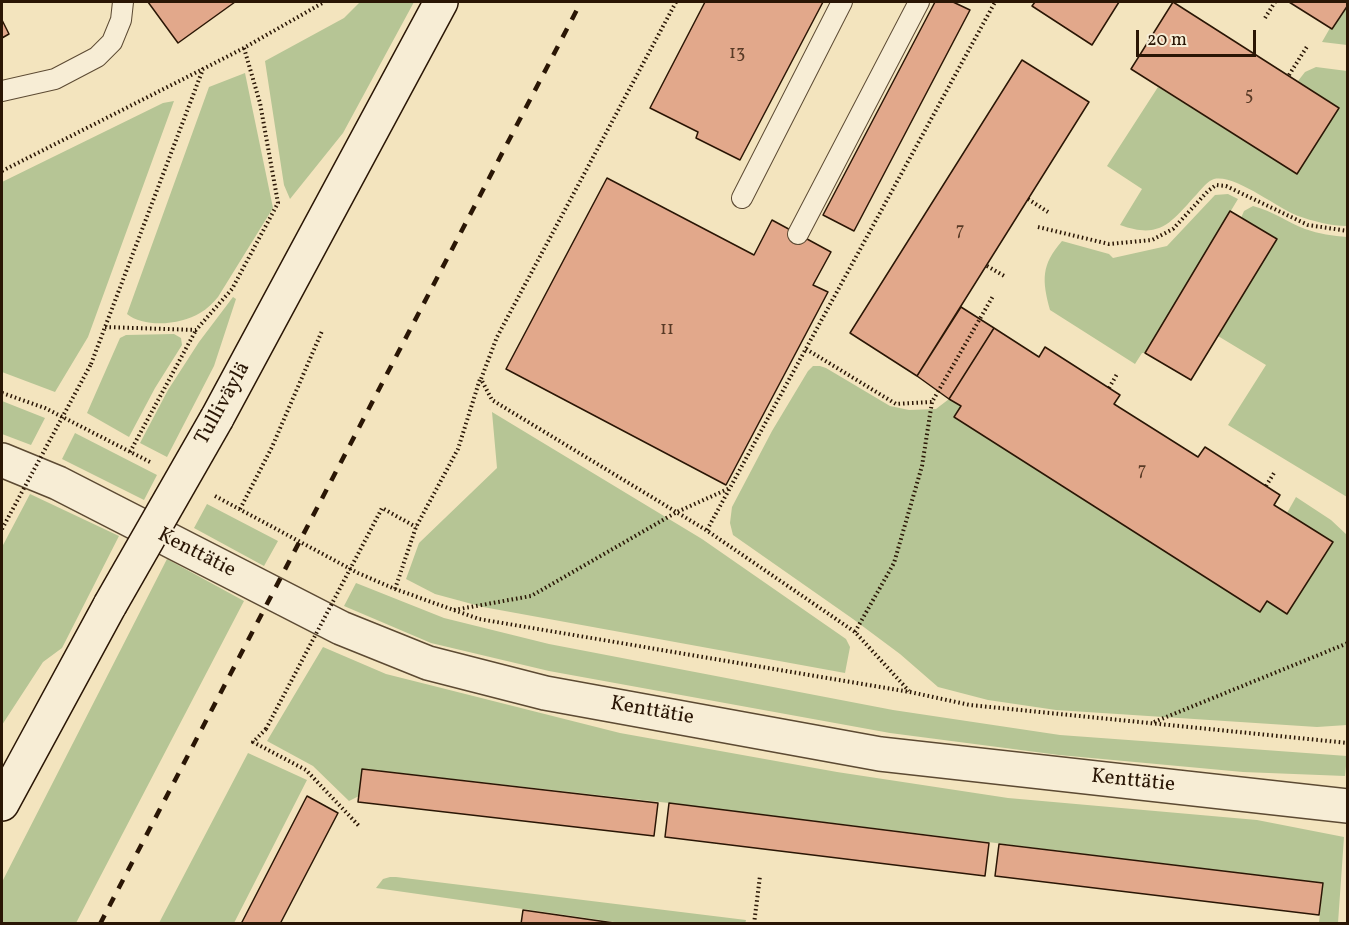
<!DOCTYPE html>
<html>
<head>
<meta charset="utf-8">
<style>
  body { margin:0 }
  #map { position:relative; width:1349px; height:925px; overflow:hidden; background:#f3e4be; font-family:Vollkorn,serif }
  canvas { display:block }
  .frame { position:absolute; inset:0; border:3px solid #2a1605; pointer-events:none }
  .scale { position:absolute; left:1136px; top:30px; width:120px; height:27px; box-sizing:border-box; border:3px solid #2a1605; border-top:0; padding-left:8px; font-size:18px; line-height:21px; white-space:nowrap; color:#2a1605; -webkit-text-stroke:4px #f7edd5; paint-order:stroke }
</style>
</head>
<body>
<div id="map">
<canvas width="1349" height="925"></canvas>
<div class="frame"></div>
<div class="scale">20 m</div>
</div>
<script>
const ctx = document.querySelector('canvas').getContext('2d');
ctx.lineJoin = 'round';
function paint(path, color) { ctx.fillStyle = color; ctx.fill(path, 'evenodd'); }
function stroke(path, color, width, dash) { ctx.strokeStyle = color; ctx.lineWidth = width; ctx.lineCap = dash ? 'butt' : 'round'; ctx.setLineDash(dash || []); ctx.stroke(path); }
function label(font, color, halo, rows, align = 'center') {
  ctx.font = font + ' Vollkorn,serif'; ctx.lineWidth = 4.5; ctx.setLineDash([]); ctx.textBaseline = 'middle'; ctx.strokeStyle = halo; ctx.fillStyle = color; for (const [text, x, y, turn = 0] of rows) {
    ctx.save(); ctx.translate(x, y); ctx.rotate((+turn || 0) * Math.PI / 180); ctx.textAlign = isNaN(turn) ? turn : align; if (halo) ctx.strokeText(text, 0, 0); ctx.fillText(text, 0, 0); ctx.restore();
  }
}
paint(new Path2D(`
  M360 2H414L343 133 290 199 284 185 265 61 344 18Z
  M1347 5V45L1322 42 1330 28 1332 29Z
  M1316 67 1347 71V226C1332 226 1312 221 1298 216 1277 208 1235 174 1214 179 1208 181 1202 188 1197 194 1171 222 1161 240 1120 225L1142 189 1107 166 1158 87 1297 174 1339 108 1298 81 1305 72Z
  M245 73 273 208 218 297C213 303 207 309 200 313 181 325 144 328 127 314L209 87Z
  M174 101 88 337 55 392 2 372V182L163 103Z
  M1228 194 1238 199 1145 353H1142L1135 364 1050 310C1042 280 1041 265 1062 241L1109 254 1113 258 1167 246 1215 195Z
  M1253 206C1273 211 1287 222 1305 229 1319 234 1333 236 1347 237V497L1228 425 1266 365 1218 336 1276 239 1241 218 1244 211Z
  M233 297 236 299 214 366 167 457 140 443 168 390 199 342Z
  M174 334 181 338 182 345 155 388 129 437 87 413 120 338 126 335Z
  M813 366H820L826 368 890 406 909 410 936 409 949 399 961 406 954 417 1260 612 1267 601 1287 614 1333 543 1287 513 1296 497 1331 520 1347 535V725L1317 727 1056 710 988 700 938 687 900 654 853 619 733 535 730 523 732 507 772 431 808 371Z
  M2 401 45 418 31 445 2 434Z
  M492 412 702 539 846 639 850 647 845 673 483 607 435 594 406 579 419 543 497 468Z
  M75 433 157 475 144 500 62 459Z
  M30 494 119 536 62 648 43 662 2 725V547Z
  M207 504 278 541 264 566 194 528Z
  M167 559 244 601 76 923H2V882Z
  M356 583 444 618 549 644 893 710 1060 735 1347 756 1345 776 1243 772 1059 755 890 733 549 671 431 643 344 606Z
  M323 647 386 674 620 733 837 772 1008 798 1257 820 1344 837 1338 923H1319L1323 883 669 803 363 769 359 796 349 801 313 766 267 741Z
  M248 753 307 780 234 923H159Z
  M390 877H396L746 920 745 924 621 923 376 888 383 879Z`), '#b6c595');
const building = new Path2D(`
  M148 2H235L178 43Z
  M705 2H823L740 160 696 138 698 132 650 108Z
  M935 2H953L970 10 854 231 823 215Z
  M1035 2H1119L1092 45 1032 6Z
  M1173 2 1339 108 1297 174 1131 69Z
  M1289 2H1348V5L1332 29Z
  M2 20 9 34 2 38Z
  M1022 60 1089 102 917 376 850 333Z
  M607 178 754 255 772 220 831 252 813 285 828 292 726 485 506 369Z
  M1230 211 1277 239 1191 380 1145 353Z
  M961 307 994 328 949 399 917 376Z
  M994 328 1039 357 1045 347 1120 395 1114 404 1198 457 1205 447 1280 495 1274 505 1333 542 1287 614 1267 601 1260 612 954 417 961 406 949 399Z
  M362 769 658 803 654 836 358 802Z
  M307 796 338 813 280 924H241Z
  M669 803 989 843 985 876 665 837Z
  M999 844 1323 883 1319 915 995 876Z
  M523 910 621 924H521Z`);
paint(building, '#e2a88b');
stroke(building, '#2a1605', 1.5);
const lane = new Path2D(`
  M2 91 55 79 97 57 112 42 121 20 123 2
  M742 198 842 2
  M798 234 919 2`);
const street = new Path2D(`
  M2 460 58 483 341 628 428 663 545 693 880 754 1348 806`);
const secondary = new Path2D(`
  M217 418 441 2
  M2 804 110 605`);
stroke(lane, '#5c4a33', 22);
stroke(street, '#5c4a33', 36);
stroke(secondary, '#2a1605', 36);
stroke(new Path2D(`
  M676 2 497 337 481 379 492 400 706 530 855 632 909 691
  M1265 18 1275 2
  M1289 75 1308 45
  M2 171 203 69
  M1028 199 1048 212
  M1038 227 1109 244 1152 240 1173 229 1208 191 1216 185 1226 186 1308 225 1348 231
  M987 266 1006 277
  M105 327 196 330 232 289 278 203 260 103 244 48
  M806 349 896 404 932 402 993 296
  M91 364 203 69 244 48 324 2
  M1109 388 1117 374
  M2 393 45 408 150 462
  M130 452 196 330
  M1266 486 1274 473
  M215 496 358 573 395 589 479 619 910 692 970 705 1348 743
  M240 509 272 447 322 331
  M379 514 382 508 416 527
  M707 530 995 2
  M395 589 416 527 458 449 480 379
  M454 610 531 596 677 512 730 488
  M855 632 894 563 922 466 932 402
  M1154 722 1348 643
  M266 729 253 742 306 770 360 827
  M754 924 760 876`), '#2a1605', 4, [1.5, 3]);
stroke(lane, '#f7edd5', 20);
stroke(street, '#f7edd5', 33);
stroke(secondary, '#f7edd5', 33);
stroke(new Path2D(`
  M100 924 581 2`), '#2a1605', 4.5, [10, 10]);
const secondaryBridge = new Path2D(`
  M110 605 217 418`);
stroke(secondaryBridge, '#2a1605', 36, []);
stroke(new Path2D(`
  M2 529 91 364
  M266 729 379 514`), '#2a1605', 4, [1.5, 3]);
stroke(secondaryBridge, '#f7edd5', 33);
label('18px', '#583a26', null, [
  ["13",737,55],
  ["5",1249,97],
  ["7",960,232],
  ["11",667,331],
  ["7",1142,472]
]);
label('21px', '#2a1605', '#f7edd5', [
  ["Tulliväylä",224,404,-61],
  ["Kenttätie",196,554,27],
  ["Kenttätie",652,712,10],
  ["Kenttätie",1133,782,6]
]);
</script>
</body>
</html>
